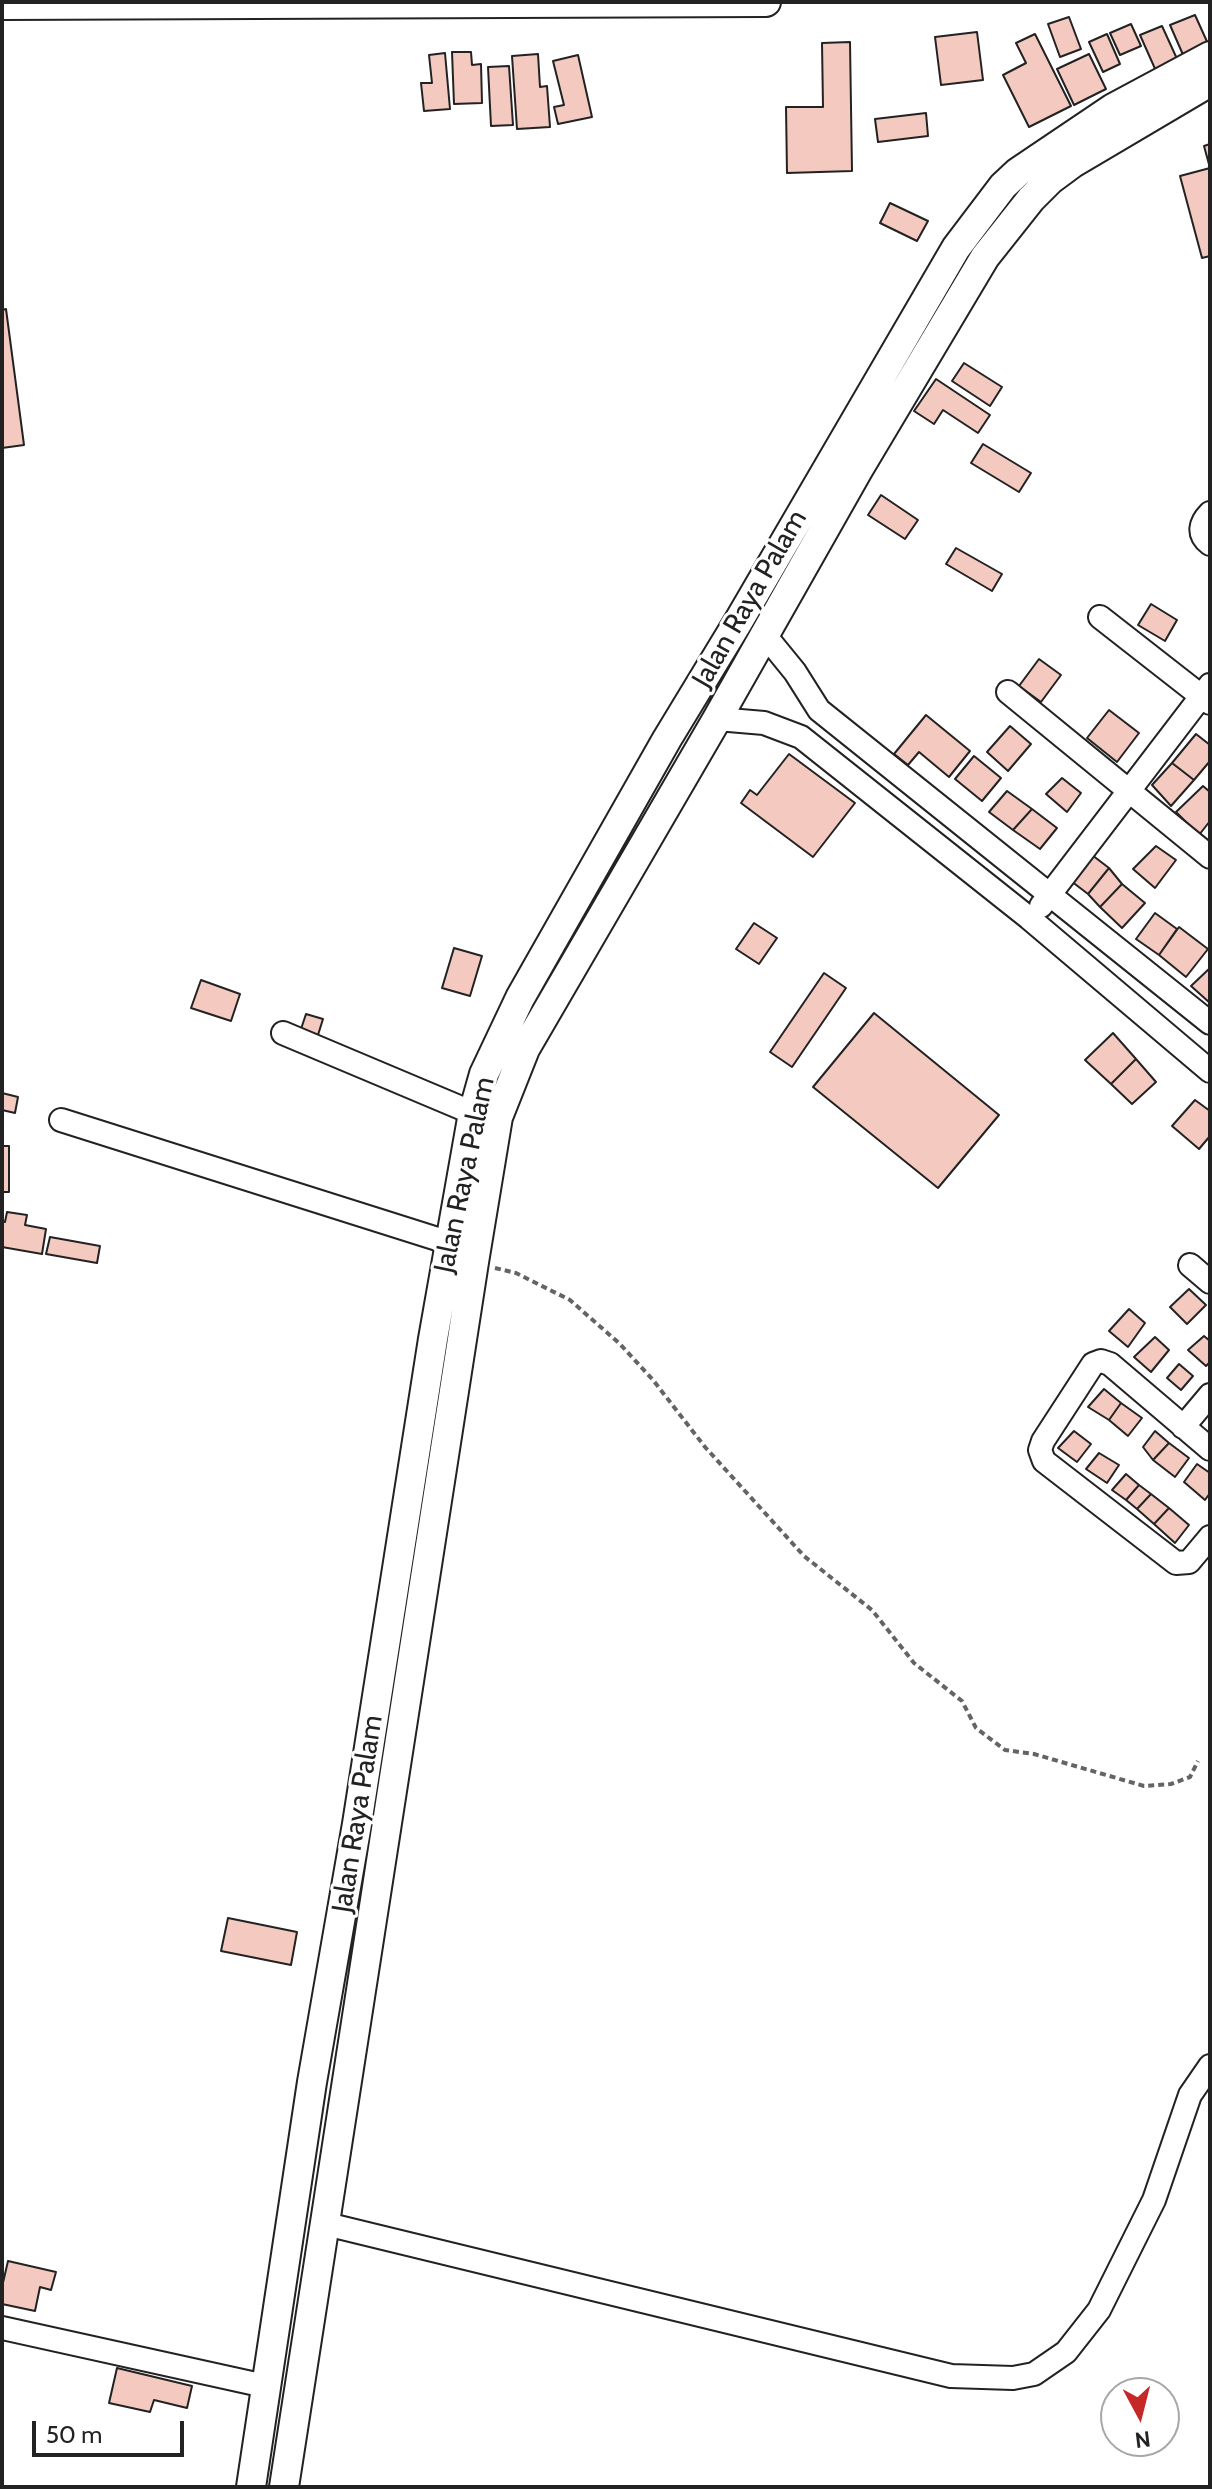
<!DOCTYPE html>
<html>
<head>
<meta charset="utf-8">
<style>
  body { margin:0 }
  #map { position:relative; width:1212px; height:2489px; overflow:hidden; background:#fff; font-family:Cabin,sans-serif }
  canvas { display:block }
  .frame { position:absolute; inset:0; border:4px solid #222; pointer-events:none }
  .north { position:absolute; left:1100px; top:2377px; width:80px; height:80px; box-sizing:border-box; background:#fff; border:2px solid #a7a7a7; border-radius:50%; rotate:173deg; font-size:22px; font-weight:700; line-height:32px; text-align:center; color:#222 }
  .north::after { content:''; display:block; margin:auto; width:28px; height:36px; background:#c62828; clip-path:polygon(50% 0,100% 100%,50% 72%,0 100%) }
  .scale { position:absolute; left:32px; top:2421px; width:152px; height:36px; box-sizing:border-box; border:4px solid #222; border-top:0; padding-left:10px; font-size:24px; line-height:28px; white-space:nowrap; color:#222; -webkit-text-stroke:6px #fff; paint-order:stroke }
</style>
</head>
<body>
<div id="map">
<canvas width="1212" height="2489"></canvas>
<div class="frame"></div>
<div class="north">N</div>
<div class="scale">50 m</div>
</div>
<script>
const ctx = document.querySelector('canvas').getContext('2d');
ctx.lineJoin = 'round';
function paint(path, color) { ctx.fillStyle = color; ctx.fill(path, 'evenodd'); }
function stroke(path, color, width, dash) { ctx.strokeStyle = color; ctx.lineWidth = width; ctx.lineCap = dash ? 'butt' : 'round'; ctx.setLineDash(dash || []); ctx.stroke(path); }
function label(font, color, halo, rows, align = 'center') {
  ctx.font = font + ' Cabin,sans-serif'; ctx.lineWidth = 6; ctx.setLineDash([]); ctx.textBaseline = 'middle'; ctx.strokeStyle = halo; ctx.fillStyle = color; for (const [text, x, y, turn = 0] of rows) {
    ctx.save(); ctx.translate(x, y); ctx.rotate((+turn || 0) * Math.PI / 180); ctx.textAlign = isNaN(turn) ? turn : align; if (halo) ctx.strokeText(text, 0, 0); ctx.fillText(text, 0, 0); ctx.restore();
  }
}
const building = new Path2D(`
  M1195 15 1209 46 1184 57 1170 25Z
  M1069 17 1081 49 1060 57 1048 24Z
  M1131 24 1141 46 1120 55 1110 33Z
  M1162 26 1178 61 1156 71 1140 35Z
  M977 32 983 80 941 85 935 37Z
  M1035 34 1071 106 1029 127 1003 75 1026 63 1016 43Z
  M1107 34 1120 64 1103 72 1089 42Z
  M850 42 852 171 787 173 786 107H823L822 43Z
  M452 52H471L472 65 481 64 482 103 454 104Z
  M445 53 450 109 424 111 421 83H432L429 55Z
  M538 54 540 87 547 86 550 127 517 129 512 56Z
  M1089 54 1106 89 1074 105 1057 69Z
  M578 55 592 117 558 124 554 107 564 105 553 61Z
  M509 66 513 125 491 126 488 67Z
  M926 113 928 136 878 142 875 119Z
  M1210 144V256L1202 258 1180 176 1210 168 1204 146Z
  M890 203 928 221 917 241 880 223Z
  M6 309 24 445 2 448V310Z
  M964 363 1002 387 990 406 952 381Z
  M936 379 990 415 978 433 943 410 934 424 914 411Z
  M983 444 1031 473 1019 492 971 463Z
  M881 495 918 520 905 539 868 515Z
  M956 548 1002 574 992 591 946 564Z
  M1151 604 1177 620 1165 641 1138 625Z
  M1039 659 1061 675 1041 702 1019 686Z
  M1109 710 1139 733 1117 762 1087 738Z
  M926 715 970 751 949 777 919 752 908 765 894 754Z
  M1010 726 1031 744 1008 771 987 752Z
  M1196 734 1210 745V761L1194 780 1172 763Z
  M789 754 855 803 813 857 741 803 750 790 757 795Z
  M974 756 1001 778 982 801 955 779Z
  M1172 763 1194 780 1171 806 1152 785Z
  M1062 778 1081 793 1067 812 1046 794Z
  M1203 786 1210 792V821L1199 835 1176 812Z
  M1007 791 1032 809 1013 830 989 812Z
  M1032 809 1057 828 1040 849 1013 830Z
  M1156 846 1176 860 1155 888 1133 869Z
  M1092 855 1109 868 1088 894 1071 881Z
  M1109 868 1122 884 1100 907 1088 894Z
  M1122 884 1145 903 1122 928 1100 907Z
  M1155 913 1177 929 1159 955 1136 939Z
  M754 923 777 938 759 964 736 949Z
  M1179 927 1208 949 1186 977 1159 955Z
  M454 948 482 956 470 996 442 988Z
  M1210 968V1003L1191 986Z
  M824 973 846 988 792 1067 770 1052Z
  M201 980 240 994 231 1021 191 1008Z
  M874 1013 999 1115 938 1188 813 1087Z
  M306 1014 323 1019 318 1035 301 1029Z
  M1113 1033 1136 1059 1111 1084 1085 1060Z
  M1136 1059 1156 1082 1132 1104 1111 1084Z
  M2 1093 18 1097 15 1113 2 1110Z
  M1195 1100 1210 1111V1136L1199 1149 1172 1126Z
  M2 1146H9V1192H2Z
  M7 1212 27 1215 25 1225 46 1229 42 1254 2 1247V1221L5 1222Z
  M50 1237 100 1246 97 1263 46 1254Z
  M1189 1289 1206 1305 1187 1324 1170 1307Z
  M1129 1309 1145 1323 1128 1347 1109 1331Z
  M1204 1336 1210 1341V1362L1206 1366 1188 1350Z
  M1155 1337 1169 1350 1151 1372 1134 1357Z
  M1179 1364 1193 1376 1181 1390 1167 1378Z
  M1104 1389 1121 1403 1109 1420 1088 1407Z
  M1121 1403 1142 1418 1128 1436 1109 1420Z
  M1074 1431 1091 1444 1077 1462 1058 1448Z
  M1155 1431 1169 1443 1153 1460 1143 1447Z
  M1169 1443 1189 1458 1175 1477 1153 1460Z
  M1099 1453 1119 1465 1107 1483 1086 1469Z
  M1197 1464 1210 1473V1493L1205 1500 1184 1482Z
  M1126 1474 1139 1485 1126 1500 1112 1490Z
  M1139 1485 1151 1494 1137 1509 1126 1500Z
  M1151 1494 1169 1508 1154 1524 1137 1509Z
  M1169 1508 1189 1525 1175 1543 1154 1524Z
  M228 1918 297 1932 291 1965 221 1951Z
  M8 2261 56 2272 51 2290 40 2287 35 2311 2 2304V2287Z
  M117 2368 192 2386 187 2408 154 2400 150 2412 109 2403Z`);
paint(building, '#f3c9c0');
stroke(building, '#222', 2);
const minor = new Path2D(`
  M1210 513C1200 523 1197 534 1210 544
  M1100 617 1210 703
  M764 634 795 672 819 710 1210 1023
  M1008 692 1210 857
  M717 719 764 723 801 737 1029 918 1210 1071
  M1041 906 1210 685
  M283 1033 473 1113
  M61 1120 450 1243
  M1190 1265 1210 1282
  M1183 1427 1210 1395
  M1210 1449 1110 1364 1101 1361 1093 1364 1043 1441 1040 1450 1044 1461 1176 1563 1189 1562 1210 1537
  M326 2224 951 2376 1013 2378 1034 2374 1066 2352 1099 2310 1154 2200 1190 2095 1210 2066
  M2 2328 265 2386`);
const major = new Path2D(`
  M2 5 766 2
  M251 2487 312 2082 357 1824 433 1339 473 1113 484 1074 520 998 667 739 738 622 956 248 1003 186 1018 172 1113 108 1210 56
  M284 2487 474 1262 498 1117 525 1049 717 719 858 470 985 257 1031 199 1050 180 1073 163 1210 82`);
stroke(minor, '#222', 26);
stroke(major, '#222', 32);
stroke(new Path2D(`
  M495 1268 516 1273 570 1300 620 1344 653 1380 705 1447 804 1556 872 1610 914 1663 962 1701 976 1728 1005 1750 1034 1754 1144 1786 1171 1784 1190 1777 1198 1761`), '#646464', 4, [6, 4]);
stroke(minor, '#fff', 22);
stroke(major, '#fff', 28);
label('28px', '#222', '#fff', [
  ["Jalan Raya Palam",750,599,-60],
  ["Jalan Raya Palam",465,1175,-78],
  ["Jalan Raya Palam",358,1814,-81]
]);
</script>
</body>
</html>
